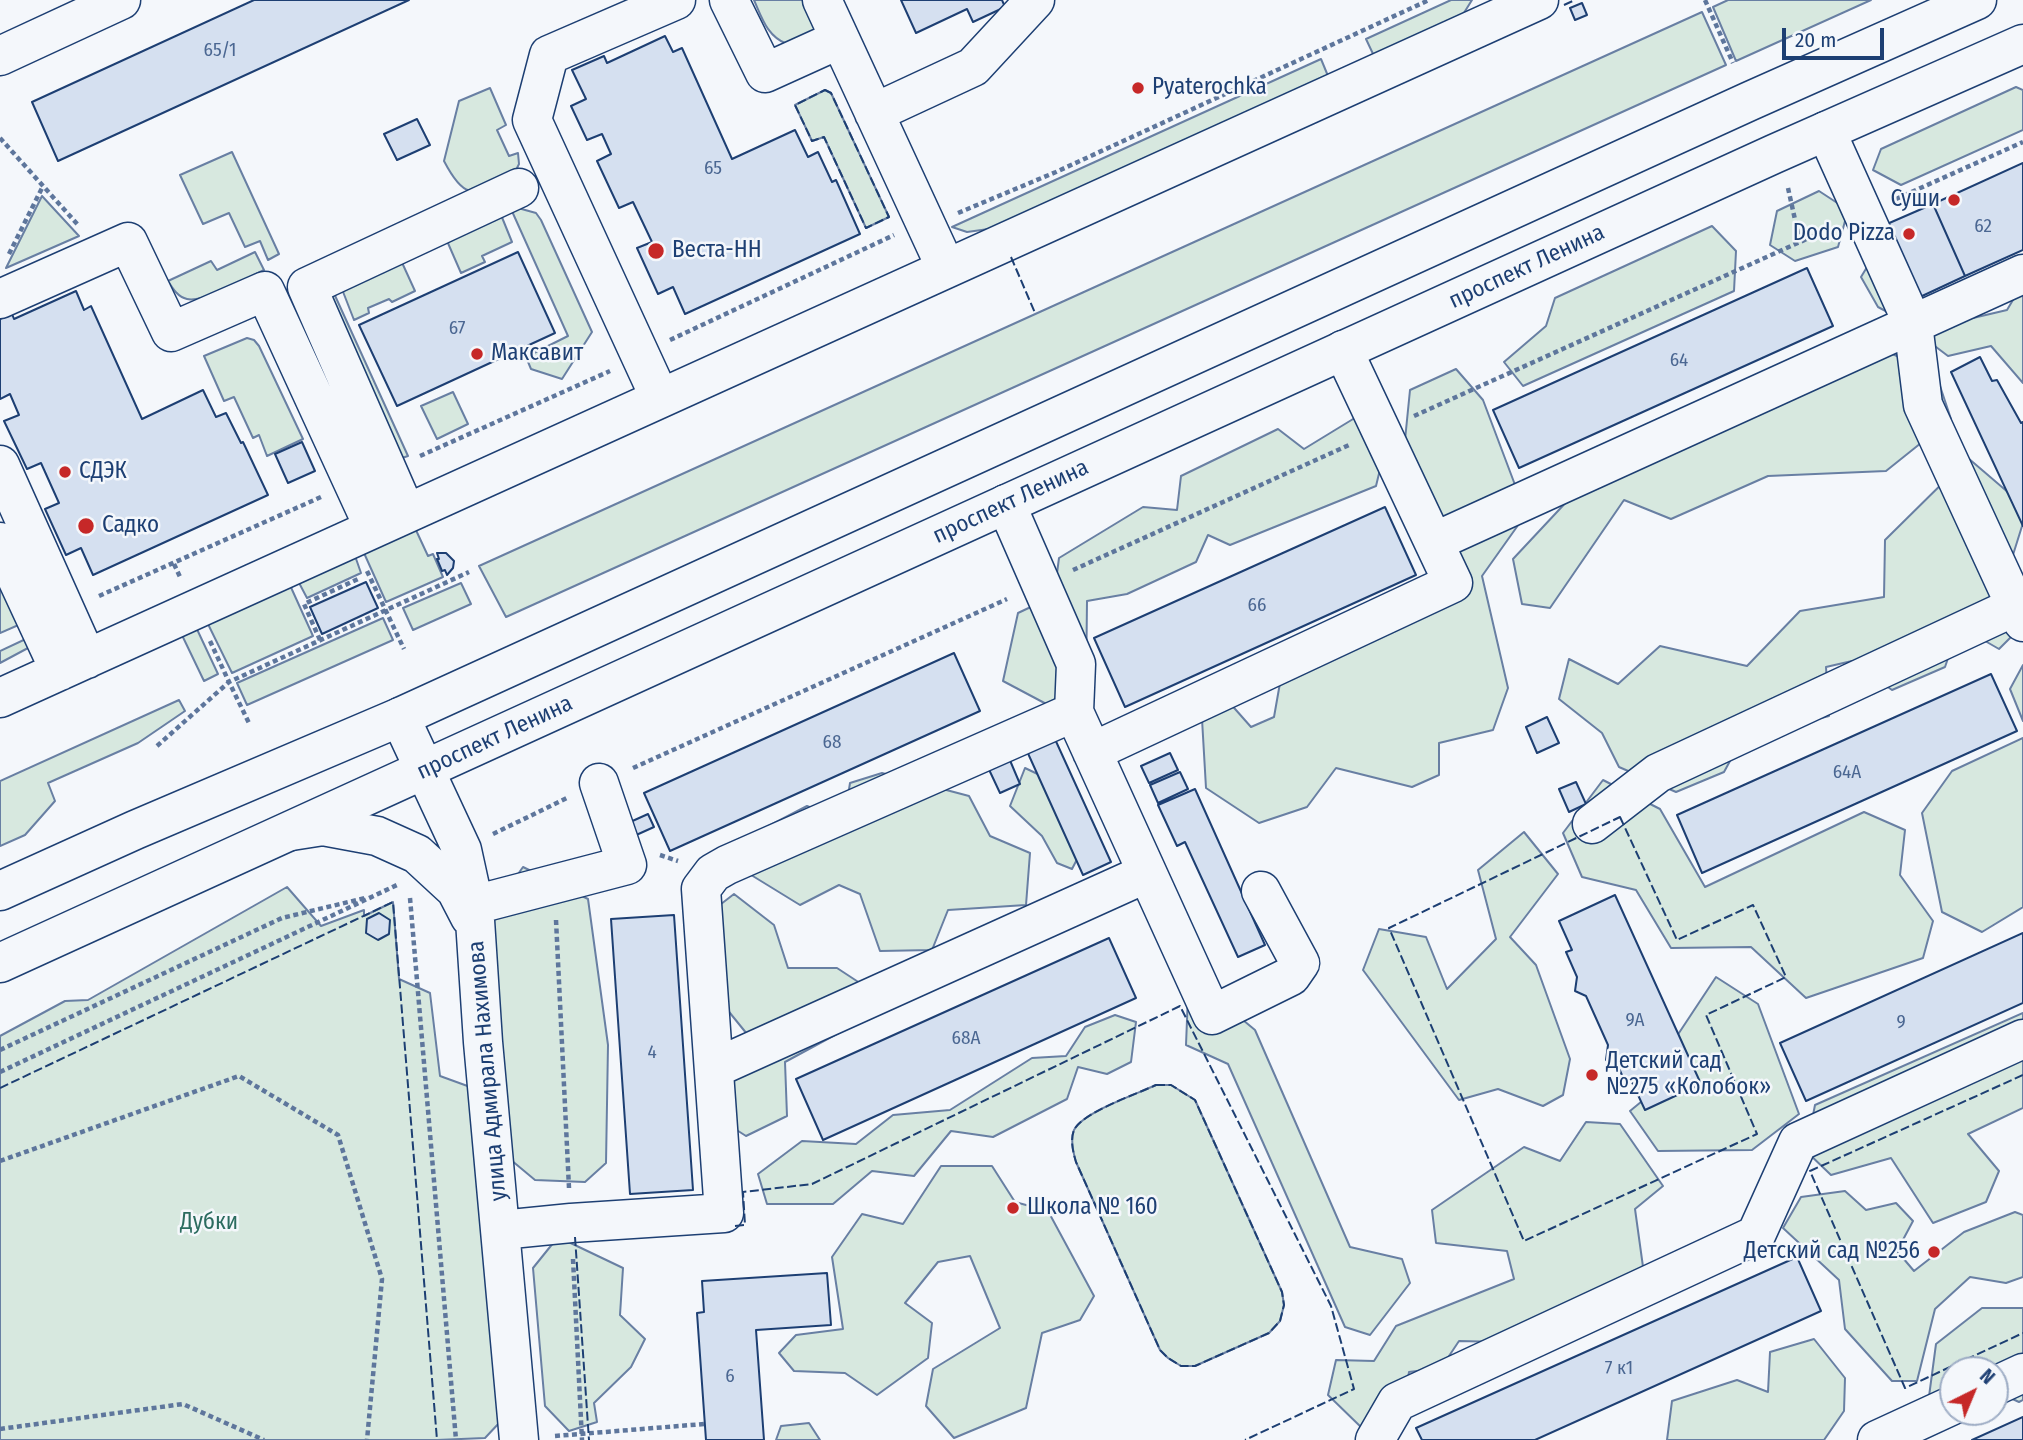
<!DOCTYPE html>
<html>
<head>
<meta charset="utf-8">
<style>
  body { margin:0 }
  #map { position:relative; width:2023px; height:1440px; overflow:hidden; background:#f4f7fb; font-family:"Fira Sans Condensed",sans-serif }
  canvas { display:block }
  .north { position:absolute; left:1939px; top:1356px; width:70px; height:70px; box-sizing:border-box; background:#f4f7fb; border:2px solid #9eadc5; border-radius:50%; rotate:43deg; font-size:19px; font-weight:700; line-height:28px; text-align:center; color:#1d3f73 }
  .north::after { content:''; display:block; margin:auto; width:24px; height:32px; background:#c62828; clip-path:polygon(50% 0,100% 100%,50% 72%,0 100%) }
  .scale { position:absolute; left:1782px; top:28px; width:102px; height:32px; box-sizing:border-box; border:4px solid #1d3f73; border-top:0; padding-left:9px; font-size:21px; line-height:24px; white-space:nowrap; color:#1d3f73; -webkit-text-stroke:5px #f4f7fb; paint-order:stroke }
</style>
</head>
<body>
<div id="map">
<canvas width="2023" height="1440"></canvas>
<div class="north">N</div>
<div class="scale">20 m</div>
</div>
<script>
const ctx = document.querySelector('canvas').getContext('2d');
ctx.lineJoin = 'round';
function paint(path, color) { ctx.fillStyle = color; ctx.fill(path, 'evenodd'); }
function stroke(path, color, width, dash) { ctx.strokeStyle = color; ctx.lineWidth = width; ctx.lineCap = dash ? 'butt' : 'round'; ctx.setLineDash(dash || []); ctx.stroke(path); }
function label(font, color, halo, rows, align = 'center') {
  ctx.font = font + ' "Fira Sans Condensed",sans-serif'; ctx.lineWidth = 5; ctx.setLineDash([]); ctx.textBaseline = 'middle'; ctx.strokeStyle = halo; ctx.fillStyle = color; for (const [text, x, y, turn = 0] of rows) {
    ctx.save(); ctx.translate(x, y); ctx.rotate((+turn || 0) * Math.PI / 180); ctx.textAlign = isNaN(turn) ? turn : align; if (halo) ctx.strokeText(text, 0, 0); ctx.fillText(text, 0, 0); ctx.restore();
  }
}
const green = new Path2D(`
  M754 0H805L814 20V32L787 44C767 36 762 18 754 0Z
  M1451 0H1472L1462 16 1374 56 1366 39Z
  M1728 0H1871L1736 61 1713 7Z
  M1702 12 1726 65 506 617 479 566Z
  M1321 59 1328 76 996 228 967 232 952 227Z
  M2016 87 2023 90V130L1901 185 1873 170 1881 149Z
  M490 88 506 125 497 130 509 156 518 153 519 164 515 172C476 191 468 207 444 161L459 101Z
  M825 90 831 93 889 217 866 228 824 137 812 141 795 105Z
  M232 152 279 254 268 260 260 241 245 247 229 213 203 224 180 175Z
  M1819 191 1848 210 1838 247 1795 261 1770 245 1777 211Z
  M42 196 79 236 6 268Z
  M518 208 536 213 541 220 592 332 562 379 531 369 526 357 568 336 511 209Z
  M499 210 512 242 482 256 485 262 461 273 444 234Z
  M1712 226 1736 251 1734 291 1523 386 1504 362 1546 326 1555 298Z
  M1884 239 1913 304 1973 318 2007 310 2023 283V383L1991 346 1948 356 1895 316 1878 307 1861 277Z
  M255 252 264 270C247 278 204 303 187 299 178 297 173 289 168 281L211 261 217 270Z
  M399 256 415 291 392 302 389 299 368 308 369 313 354 320 340 284Z
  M332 289 408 456 393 461 326 300Z
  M247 338 254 340 259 346 303 439 267 456 259 435 253 438 234 397 224 401 204 356Z
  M1886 351 1936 374 1951 419 1886 471 1768 476 1671 519 1624 500 1550 608 1522 604 1513 559 1571 497Z
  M1456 369 1483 400 1526 514 1482 576 1508 688 1493 730 1439 743V775L1412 787 1336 768 1307 807 1259 823 1206 788 1202 719 1228 701 1251 727 1274 717 1286 649 1459 571 1403 460 1410 390Z
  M453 392 468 424 437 439 421 406Z
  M1358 416 1384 453 1376 486 1230 545 1208 535 1196 562 1127 594 1087 601 1086 689 1052 707 1003 681 1018 613 1054 596 1059 558 1143 507 1177 510 1181 476 1278 429 1304 449Z
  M1968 458 2023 505V523L2007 574 2023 625 1999 649 1959 626 1945 667 1892 690 1852 661 1826 667 1829 716 1742 739 1724 772 1676 792 1619 767 1602 733 1559 699 1569 659 1618 684 1660 646 1747 666 1800 611 1884 597 1885 540Z
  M415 528 428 556 433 554 443 577 386 602 364 553Z
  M354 553 361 573 307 598 297 579Z
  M0 574 23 623 0 633Z
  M289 583 313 636 232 673 206 620Z
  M461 583 471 604 413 630 403 608Z
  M383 618 393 640 247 705 237 683Z
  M195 625 218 674 204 681 180 631Z
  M30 637 28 648 0 663V651Z
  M2023 665V721L2010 689Z
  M179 700 185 711 138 743 48 783 55 801 25 835 0 846V781Z
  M2023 738V907L1982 932 1942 912 1922 813 1952 771Z
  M1025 768 1067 788 1086 842 1072 869 1057 863 1042 836 1010 806Z
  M882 773 969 796 990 836 1030 853 1026 905 948 910 932 950 880 951 860 894 839 885 800 905 743 870 736 843 807 806 844 821 850 783Z
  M1603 780 1660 809 1705 887 1864 812 1905 830 1900 875 1933 921 1923 958 1806 998 1751 947 1671 948 1636 890 1582 877 1563 833Z
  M1524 832 1558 874 1510 937 1536 965 1570 1059 1563 1095 1543 1106 1498 1089 1459 1100 1363 970 1379 929 1426 937 1447 989 1496 939 1478 870Z
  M523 867 588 899 608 1045 606 1163 585 1182 535 1180 505 1155 487 918Z
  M287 887 321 926 364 910V916L393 902 399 979 430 993 440 1076 473 1088 500 1422 485 1438 437 1440H0V1036L65 1001 88 1000Z
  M734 894 774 925 788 968H837L869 989 870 1016 785 1062 787 1116 746 1136 707 1111 747 1034 717 997 712 911Z
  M1716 977 1758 1004 1799 1114 1752 1150 1658 1151 1630 1111 1670 1078 1669 1048Z
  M1188 995 1220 1001 1255 1030 1350 1247 1402 1259 1410 1283 1370 1335 1345 1327 1228 1064 1186 1045Z
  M2023 1013V1108L1968 1134 1999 1171 1986 1202 1933 1223 1891 1158 1831 1175 1806 1151 1815 1105Z
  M1115 1015 1136 1022 1131 1062 1107 1074 1078 1067 1067 1099 993 1137 951 1131 914 1176 872 1171 833 1204H767L758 1174 802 1141 856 1144 893 1115 950 1110 1032 1058 1066 1056 1085 1027Z
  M1156 1085H1171L1195 1100 1282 1292 1284 1305 1280 1321 1269 1333 1195 1366H1181L1168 1358 1160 1350 1076 1162C1073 1152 1070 1140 1074 1130 1083 1112 1137 1094 1156 1085Z
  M1586 1122 1620 1124 1663 1186 1635 1209 1644 1274 1501 1342 1459 1341 1441 1368 1409 1372 1402 1418 1363 1429 1328 1395 1336 1360 1374 1361 1396 1326 1514 1279 1507 1251 1436 1243 1432 1210 1524 1147 1560 1161Z
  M941 1166H992L1015 1202 1048 1211 1094 1296 1080 1320 1042 1333 1026 1408 954 1438 926 1406 933 1369 1000 1328 970 1256 938 1262 905 1303 932 1323 928 1358 877 1395 845 1373 794 1371 779 1353 796 1335 843 1329 832 1257 862 1214 903 1224Z
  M1845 1191 1866 1210 1896 1203 1913 1221 1897 1251 1914 1271 1964 1232 2015 1212 2023 1215V1277L2006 1283 1970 1277 1935 1309 1917 1381H1892L1845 1329 1839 1280 1783 1228 1801 1197Z
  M558 1237 623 1268 620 1315 645 1339 631 1367 594 1403 597 1422 569 1431 545 1406 533 1268Z
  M1982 1308H2023V1400L2019 1402 1995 1391V1370H1953V1412L1928 1404 1936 1344Z
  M1814 1339 1845 1378 1844 1411 1824 1440H1667L1672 1401 1737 1380 1768 1392 1770 1352Z
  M809 1423 820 1440H776L781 1426Z`);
paint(green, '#d7e8df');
stroke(green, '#687fa3', 2);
const building = new Path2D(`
  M254 0H409L58 161 32 102Z
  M901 0H1002L1005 7 973 22 967 9 916 33Z
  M1582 3 1587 15 1575 20 1570 8Z
  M665 36 673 52 682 48 732 159 795 130 808 157 818 152 832 182 836 180 860 234 685 314 673 287 658 294 637 248 652 242 633 202 619 208 597 161 611 154 602 134 587 140 571 106 586 99 572 70 604 56 607 63Z
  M417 119 430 145 397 160 384 134Z
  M2023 163V250L1965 276 1933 204Z
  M1933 204 1965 276 1920 297 1887 224Z
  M518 252 555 333 397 406 359 325Z
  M1807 268 1833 326 1519 468 1493 410Z
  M76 291 84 310 91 306 142 419 203 390 216 417 226 413 241 443 243 442 268 495 93 575 81 548 66 555 45 509 59 503 41 463 27 469 4 421 19 415 10 394 0 399V319L12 314 14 319Z
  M1980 357 1992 381 1997 380 2021 423 2023 422V526L1951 372Z
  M302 442 315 471 288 483 275 454Z
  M1385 507 1416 575 1125 707 1094 638Z
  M437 553H446L454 561 453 568 447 575 445 570 442 571 437 559H439Z
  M366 582 378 608 322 634 310 607Z
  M954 653 980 711 670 851 644 793Z
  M1991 674 2017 731 1702 873 1677 815Z
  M1547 717 1559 743 1537 753 1526 727Z
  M1054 737 1111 862 1083 875 1026 749Z
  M1006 751 1020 784 1000 793 985 761Z
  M1170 753 1178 770 1149 783 1141 766Z
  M1180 772 1188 789 1158 803 1150 785Z
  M1576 782 1586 804 1569 812 1559 789Z
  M1195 789 1265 945 1238 957 1185 842 1177 846 1158 805Z
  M648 814 654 827 634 836 628 823Z
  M1615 895 1701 1084 1645 1110 1631 1080 1625 1082 1618 1066 1606 1060 1608 1045 1586 996 1575 991 1577 977 1566 952 1572 950 1559 921Z
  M379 913 390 920 389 934 378 940 366 933 367 919Z
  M674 915 693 1190 630 1194 611 919Z
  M2023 933V1003L1806 1101 1780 1043Z
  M1109 938 1136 998 823 1140 796 1079Z
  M1797 1257 1821 1311 1535 1440H1422L1416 1428Z
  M827 1273 831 1325 756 1330 764 1440H706L697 1313 704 1312 702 1281Z
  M2023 1417V1440H1972Z`);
paint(building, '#d5e0f0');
stroke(building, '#1d3f73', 2);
const minor = new Path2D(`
  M729 0 765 73 840 39
  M822 0 946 268
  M0 56 121 0
  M874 113 973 67 1035 0
  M1826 131 1913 324 1923 405 2023 622
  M0 299 128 242 171 332 265 291 374 528
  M660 398 532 120 549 55 676 0
  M0 465 87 659
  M1006 504 1076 664 1074 712 1212 1015 1291 976 1300 963 1261 891
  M406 513 307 287 519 188
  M0 542 60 671
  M1434 542 2023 274
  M0 698 1539 0
  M400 717 462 850 474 905 483 1042 519 1440
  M1092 752 1453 583 1343 350
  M1592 824 1658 773 2016 606
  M291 831 323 826 377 836 417 854 456 890 470 917
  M474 905 627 865 599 783
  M715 1068 1147 873
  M501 1230 571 1223 724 1213 701 889 713 873 727 865 1074 712
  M1995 1386 2023 1373
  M1375 1440 1397 1402 1756 1235 1798 1142 2023 1039
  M1877 1440 1953 1405`);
const major = new Path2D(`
  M0 891 135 830 400 717 1750 101 1977 0
  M0 963 1774 154 2023 44`);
stroke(minor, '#1d3f73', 41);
stroke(major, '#1d3f73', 41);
stroke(new Path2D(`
  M1705 0 1733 63
  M0 138 79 226
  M1788 188 1800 242
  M1896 199 2023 142
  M958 213 1056 172 1429 0
  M9 254 43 186
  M670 340 894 235
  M1414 416 1831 228
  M420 456 610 371
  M174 564 181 579
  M1073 570 1349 445
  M367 571 404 649
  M99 596 321 497
  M320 640 304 604 358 579
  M210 641 229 682 469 572
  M157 746 229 682 249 723
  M633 768 1007 599
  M493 834 567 798
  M660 855 678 861
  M410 898 456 1440
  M556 920 569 1188
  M0 1050 282 918 365 898
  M0 1072 399 884
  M0 1161 239 1076 338 1135 382 1279 367 1440
  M573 1259 582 1440
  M0 1429 183 1404 264 1440
  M555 1436 704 1424`), '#5e769c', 4.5, [5, 3.5]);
stroke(minor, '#f4f7fb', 38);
stroke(major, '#f4f7fb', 38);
stroke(new Path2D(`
  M1564 5 1575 0
  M825 90 831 93 889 217 866 228 824 137 812 141 795 105Z
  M1011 257 1035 313
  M1620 817 1677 940 1753 905 1786 977 1706 1015 1757 1134 1524 1241 1389 928Z
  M2023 1075 1810 1171 1905 1388 2023 1333
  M1156 1085H1171L1195 1100 1282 1292 1284 1305 1280 1321 1269 1333 1195 1366H1181L1168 1358 1160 1350 1076 1162C1073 1152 1070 1140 1074 1130 1083 1112 1137 1094 1156 1085Z
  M0 1088 393 902 437 1440
  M735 1226 745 1225 743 1192 812 1184 1180 1006 1331 1306 1354 1389 1245 1440
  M575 1237 589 1440`), '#1d3f73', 2, [9, 3.5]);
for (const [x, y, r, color] of [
  [1138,88,7,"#c62828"],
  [1954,200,7,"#c62828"],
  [1909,234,7,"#c62828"],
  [656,251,9,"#c62828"],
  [477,354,7,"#c62828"],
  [65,472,7,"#c62828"],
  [86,526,9,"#c62828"],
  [1592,1075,7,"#c62828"],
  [1013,1208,7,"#c62828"],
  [1934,1252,7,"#c62828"]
]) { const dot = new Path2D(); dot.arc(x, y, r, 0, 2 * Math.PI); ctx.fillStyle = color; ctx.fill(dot); stroke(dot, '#f4f7fb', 2.5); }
label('19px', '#4b6792', null, [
  ["65/1",220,51],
  ["65",713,169],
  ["62",1983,227],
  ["67",457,329],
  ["64",1679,361],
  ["66",1257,606],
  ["68",832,743],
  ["64А",1847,773],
  ["9А",1635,1021],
  ["9",1901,1023],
  ["68А",966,1039],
  ["4",652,1053],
  ["7 к1",1619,1369],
  ["6",730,1377]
]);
label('23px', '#1d3f73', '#f4f7fb', [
  ["Pyaterochka",1152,88],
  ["Суши",1940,200,"right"],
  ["Dodo Pizza",1895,234,"right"],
  ["Веста-НН",672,251],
  ["Максавит",491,354],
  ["СДЭК",79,472],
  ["Садко",102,526],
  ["Детский сад",1606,1062],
  ["№275 «Колобок»",1606,1088],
  ["Школа № 160",1027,1208],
  ["Детский сад №256",1920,1252,"right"]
], 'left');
label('23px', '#1d3f73', '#f4f7fb', [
  ["проспект Ленина",1527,267,-25],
  ["проспект Ленина",1011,502,-25],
  ["проспект Ленина",495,738,-25],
  ["улица Адмирала Нахимова",488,1071,-95]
]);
label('23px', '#2c6c60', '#f4f7fb', [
  ["Дубки",209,1223]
]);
</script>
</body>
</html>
